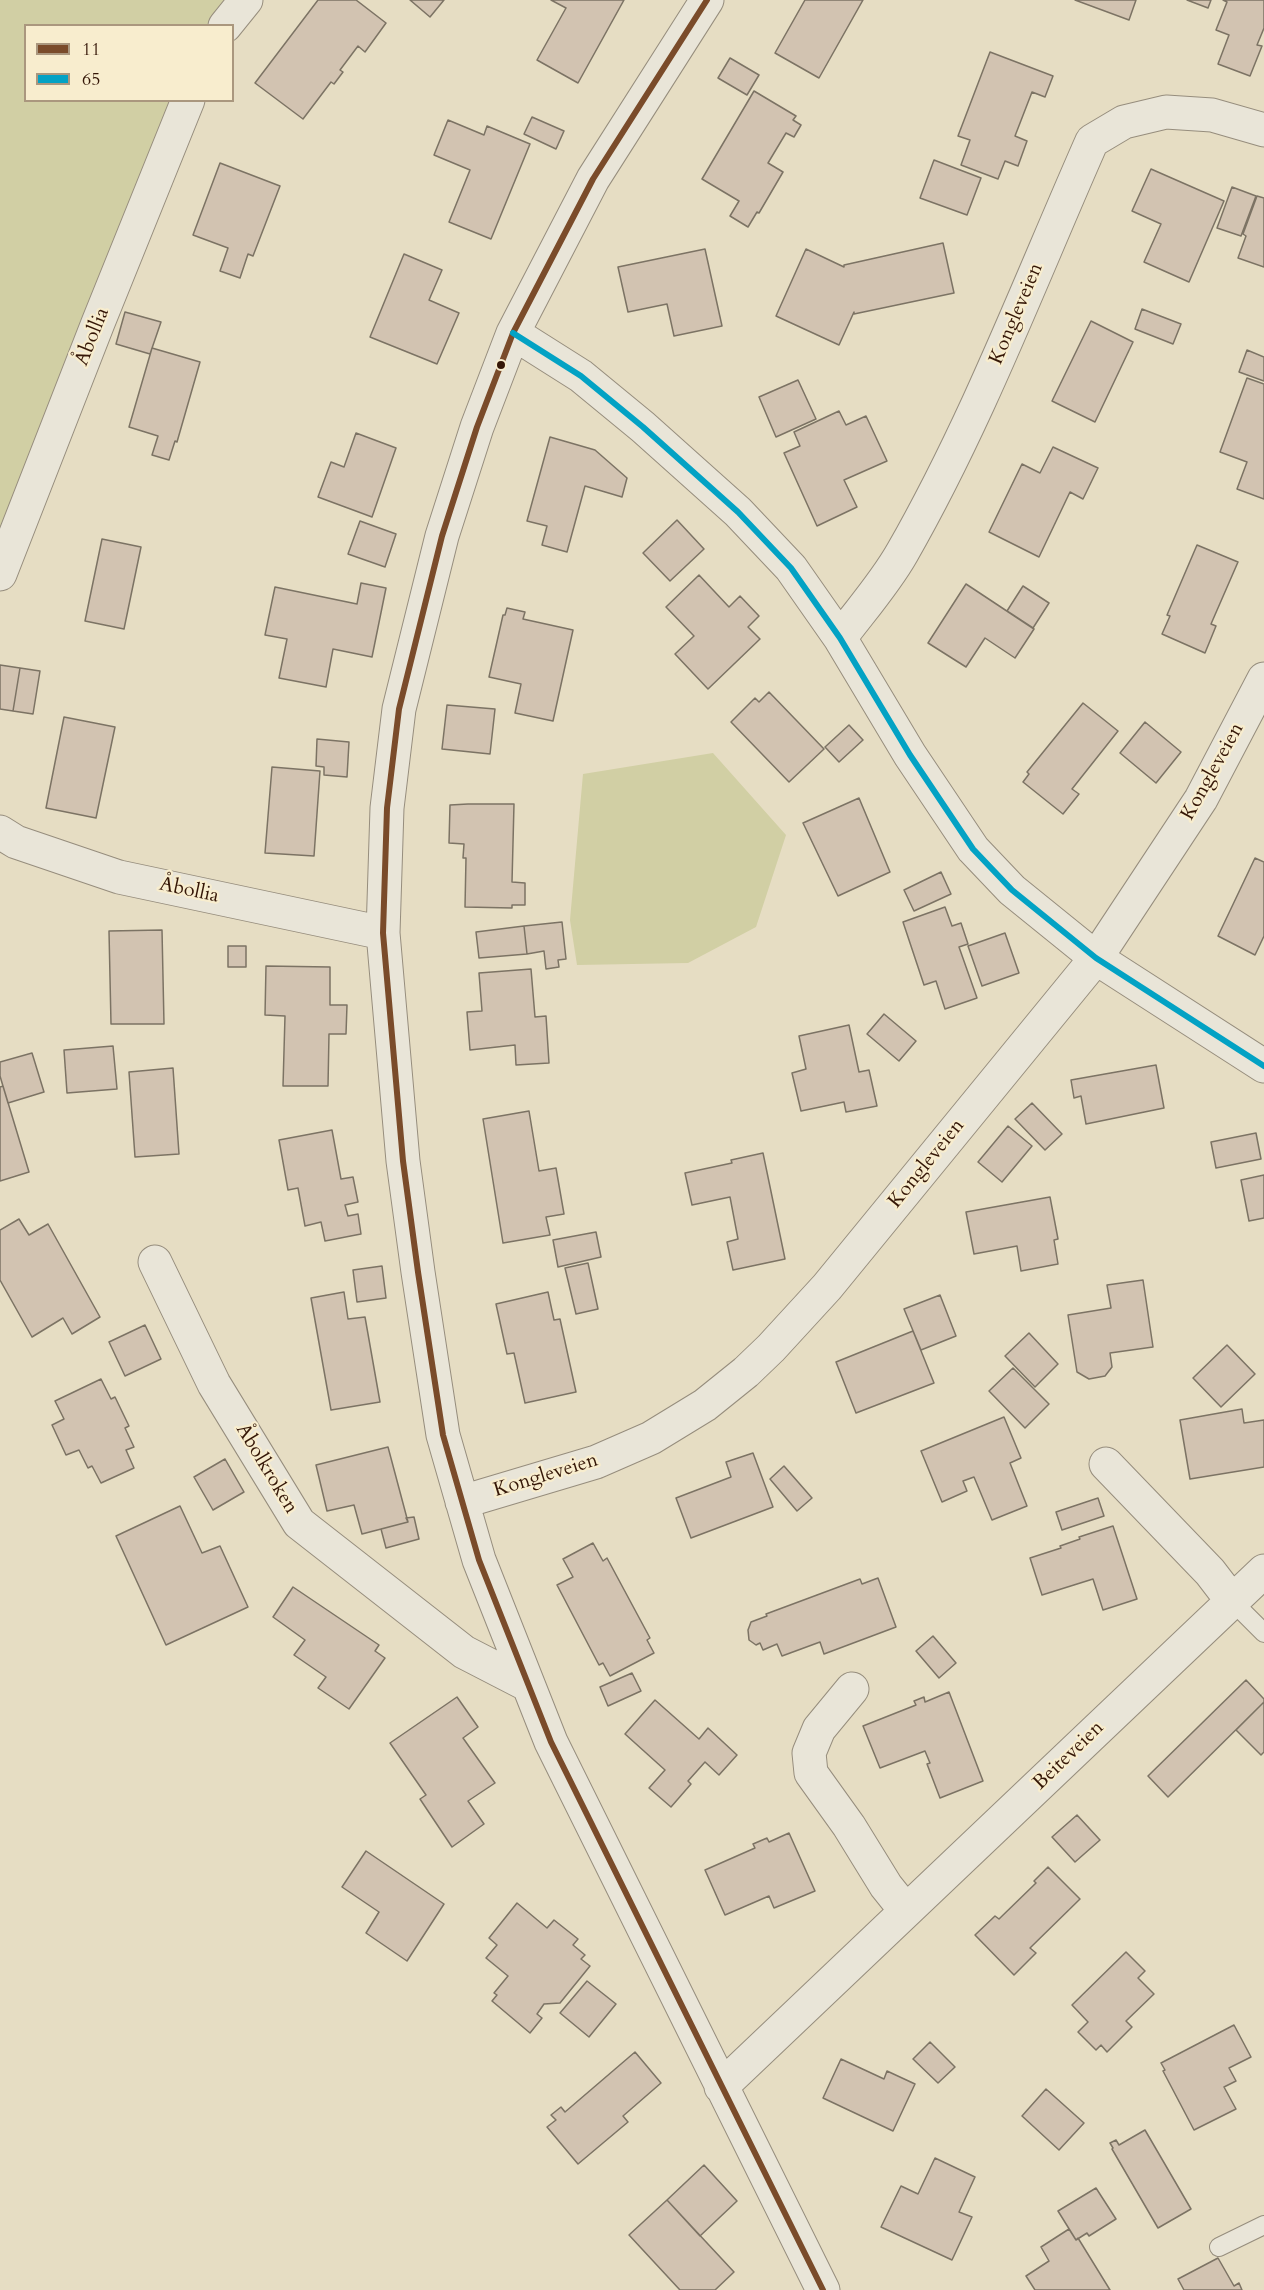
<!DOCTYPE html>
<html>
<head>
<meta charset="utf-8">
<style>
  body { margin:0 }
  #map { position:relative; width:1264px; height:2290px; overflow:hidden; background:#e6ddc3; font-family:Cardo,serif }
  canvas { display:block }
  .legend { position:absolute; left:24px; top:24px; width:210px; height:78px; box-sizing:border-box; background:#f8edce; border:2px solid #aa977e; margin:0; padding:8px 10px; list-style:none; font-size:18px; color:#351707 }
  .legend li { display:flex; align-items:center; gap:12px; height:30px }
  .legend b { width:30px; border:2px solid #aa977e }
</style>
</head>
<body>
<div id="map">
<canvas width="1264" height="2290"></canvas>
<ul class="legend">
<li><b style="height:8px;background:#7a4b2a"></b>11</li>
<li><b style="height:8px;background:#03a2c4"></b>65</li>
</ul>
</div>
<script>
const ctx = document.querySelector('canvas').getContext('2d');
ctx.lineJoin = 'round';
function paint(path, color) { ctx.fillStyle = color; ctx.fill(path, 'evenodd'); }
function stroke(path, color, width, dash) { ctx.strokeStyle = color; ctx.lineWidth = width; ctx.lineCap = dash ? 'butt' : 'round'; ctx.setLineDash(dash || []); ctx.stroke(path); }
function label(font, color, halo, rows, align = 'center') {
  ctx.font = font + ' Cardo,serif'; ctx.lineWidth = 4.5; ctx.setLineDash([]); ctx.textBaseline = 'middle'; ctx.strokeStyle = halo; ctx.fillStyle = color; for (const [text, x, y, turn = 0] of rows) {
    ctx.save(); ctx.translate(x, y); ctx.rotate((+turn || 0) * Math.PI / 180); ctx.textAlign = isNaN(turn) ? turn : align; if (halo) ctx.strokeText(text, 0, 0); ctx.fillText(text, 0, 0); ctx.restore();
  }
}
paint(new Path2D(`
  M0 0H246L225 25 26 26V100L188 101 0 574Z
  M713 753 786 835 756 927 688 963 577 965 570 920 583 774Z`), '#d1cfa4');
const building = new Path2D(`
  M318 0H356L386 23 365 52 358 46 340 70 343 72 334 84 331 82 303 119 255 83Z
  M410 0H444L430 17Z
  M551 0H624L578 83 537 60 566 8Z
  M805 0H863L819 78 775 53Z
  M1075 0H1136L1129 20Z
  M1187 0H1211L1208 8Z
  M1223 0H1264V28L1257 45 1262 46 1250 76 1218 64 1229 35 1216 30 1227 2Z
  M990 52 1053 76 1045 97 1032 92 1015 136 1027 141 1018 166 1005 161 998 179 961 165 970 140 958 136Z
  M730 58 759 75 747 95 718 78Z
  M754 91 796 116 793 120 801 125 794 137 786 133 768 163 783 172 759 213 757 212 748 227 730 216 739 201 702 179Z
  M532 117 564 131 556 149 524 134Z
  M448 120 484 135 487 126 530 144 491 239 449 222 470 170 434 155Z
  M934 160 981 178 967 215 920 198Z
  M220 163 280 186 253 256 248 254 240 278 220 271 228 248 193 235Z
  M1151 169 1224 201 1189 282 1144 262 1161 224 1132 211Z
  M1232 187 1256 196 1241 236 1217 228Z
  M1257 196 1264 198V267L1238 258 1246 236 1243 234Z
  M943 243 954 293 854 314V312L839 345 776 316 806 249 844 267V265Z
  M705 249 722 326 674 336 667 304 628 312 618 267Z
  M404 254 442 270 429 300 459 313 437 364 370 337Z
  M1142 309 1181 324 1173 344 1135 329Z
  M125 312 161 322 150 354 116 344Z
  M1091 321 1133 342 1095 422 1052 401Z
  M152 348 200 362 177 442 175 441 169 460 152 455 158 436 129 427Z
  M1247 350 1264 357V381L1239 372Z
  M1247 378 1264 384V499L1237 489 1247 462 1220 452Z
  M798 380 816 419 776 437 759 397Z
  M839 411 846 425 866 416 887 461 844 480 857 507 817 526 784 453 800 446 794 432Z
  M356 433 396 448 372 517 318 497 331 462 344 467Z
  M550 437 595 450 627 478 622 497 585 486 567 552 542 545 547 526 527 521Z
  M1053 447 1098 468 1083 499 1070 492 1039 557 989 532 1022 464 1040 473Z
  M677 520 704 549 670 581 643 553Z
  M360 521 396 534 385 567 348 554Z
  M102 539 141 547 124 629 85 621Z
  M1197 545 1238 562 1211 624 1216 626 1205 653 1162 634 1170 616 1167 615Z
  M699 575 729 607 740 596 759 616 748 627 760 639 708 689 675 654 694 636 666 607Z
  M361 583 386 588 372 657 333 649 326 687 279 678 287 639 265 635 275 587 357 604Z
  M966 584 1034 629 1015 658 985 638 966 667 928 643Z
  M1023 586 1049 603 1033 628 1007 611Z
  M507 608 525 612 523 619 573 630 553 721 515 713 521 684 489 677 503 615H505Z
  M0 665 20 668 13 711 0 709Z
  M20 668 40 671 33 714 13 711Z
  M769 692 824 749 789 782 731 722 755 698 759 702Z
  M1083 703 1118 731 1072 789 1079 794 1063 814 1023 782 1029 774 1027 772Z
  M447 705 495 709 490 754 442 749Z
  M64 717 115 727 96 818 46 808Z
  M1145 722 1181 752 1156 783 1120 753Z
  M849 725 863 740 839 762 825 747Z
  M317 739 349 742 347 777 324 775V767L316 766Z
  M272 767 320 771 314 856 265 853Z
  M859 798 890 872 838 896 803 823Z
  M468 804H514L512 882 525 883V905H512V908L465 907 466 858H463L464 844 449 843 450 805Z
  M1255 858 1264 862V936L1255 955 1218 936Z
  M941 872 951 894 914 911 904 890Z
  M945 907 952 926 961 923 968 944 959 947 977 998 945 1009 936 981 924 985 903 922Z
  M562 922 566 959 558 960 559 967 546 969 544 951 527 954 524 926Z
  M524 926 527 954 479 958 476 932Z
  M162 930 164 1024H111L109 931Z
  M1005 933 1019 973 982 986 968 946Z
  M228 946H246V967H228Z
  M266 966 330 967V1005H347L346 1034H329L328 1086H283L285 1016 265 1015Z
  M531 969 535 1017 546 1016 549 1063 516 1065 515 1045 470 1050 467 1012 482 1011 479 973Z
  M884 1014 916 1041 899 1061 867 1034Z
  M849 1025 859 1072 869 1070 877 1106 846 1112 844 1102 801 1111 792 1073 806 1069 799 1036Z
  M113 1046 117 1089 67 1093 64 1050Z
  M32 1053 44 1092 8 1103 0 1076V1062Z
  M1156 1065 1164 1108 1086 1124 1081 1096 1074 1098 1071 1080Z
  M173 1068 179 1154 135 1157 129 1072Z
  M3 1086 29 1172 0 1181V1087Z
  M1032 1103 1062 1134 1045 1150 1015 1119Z
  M529 1111 539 1171 556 1168 564 1214 546 1217 550 1235 503 1243 483 1119Z
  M1008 1126 1032 1146 1002 1182 978 1162Z
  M332 1130 341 1179 353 1177 358 1202 345 1205 348 1216 358 1214 361 1234 325 1241 321 1222 305 1226 298 1188 288 1190 279 1140Z
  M1256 1133 1261 1159 1216 1168 1211 1142Z
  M763 1153 785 1259 733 1270 727 1242 738 1239 730 1197 692 1205 685 1173 732 1163 731 1160Z
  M1264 1175V1218L1249 1221 1241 1180Z
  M1050 1197 1058 1239 1054 1240 1058 1264 1021 1271 1017 1246 974 1254 966 1212Z
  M19 1219 29 1235 48 1224 100 1317 72 1334 63 1318 32 1337 0 1280V1230Z
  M596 1232 601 1257 558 1267 553 1240Z
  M588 1263 598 1309 576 1314 565 1268Z
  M382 1266 386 1298 357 1302 353 1270Z
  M1143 1280 1153 1347 1110 1353 1112 1367 1105 1376 1089 1379 1077 1372 1068 1315 1111 1308 1107 1285Z
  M344 1292 348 1319 365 1317 380 1402 331 1410 311 1298Z
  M548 1292 554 1320 560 1319 576 1392 525 1403 514 1353 507 1354 496 1304Z
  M940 1295 956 1336 921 1350 904 1309Z
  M145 1325 161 1359 125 1376 109 1342Z
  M913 1331 934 1383 856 1413 836 1362Z
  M1029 1333 1058 1364 1035 1387 1005 1356Z
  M1227 1345 1255 1374 1221 1407 1193 1378Z
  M1013 1368 1049 1404 1025 1428 989 1391Z
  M101 1379 111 1399 115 1397 129 1426 125 1428 134 1447 126 1450 134 1468 101 1483 92 1466 88 1468 79 1450 66 1455 52 1425 64 1419 55 1401Z
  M1242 1409 1244 1423 1264 1420V1467L1190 1479 1180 1420Z
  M1004 1417 1021 1458 1010 1463 1027 1506 992 1520 974 1477 963 1481 967 1491 942 1502 921 1451Z
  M388 1447 408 1522 362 1534 354 1505 327 1511 316 1465Z
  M753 1453 773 1507 691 1538 676 1498 731 1477 726 1462Z
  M225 1459 244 1492 213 1510 194 1477Z
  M784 1466 812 1498 797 1511 770 1479Z
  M1098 1498 1104 1516 1062 1530 1056 1512Z
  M180 1506 202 1553 220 1546 248 1607 166 1645 116 1536Z
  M414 1517 419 1539 386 1548 381 1529 408 1522 406 1518Z
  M1113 1526 1137 1599 1103 1610 1093 1579 1042 1595 1030 1558 1061 1548 1060 1546 1080 1539 1079 1537Z
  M593 1543 603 1561 607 1558 650 1638 647 1640 654 1653 610 1676 603 1663 599 1665 557 1585 573 1577 563 1559Z
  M878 1578 896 1627 824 1654 820 1642 782 1656 777 1644 763 1650 760 1643 756 1645 749 1640 748 1630 751 1622 767 1616 766 1614 860 1579 862 1584Z
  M293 1587 379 1645 375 1651 385 1658 349 1709 318 1688 326 1677 294 1655 305 1640 273 1617Z
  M933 1636 956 1663 939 1678 916 1651Z
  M632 1673 641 1691 608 1706 600 1687Z
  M1246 1680 1264 1699V1702L1168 1797 1148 1776Z
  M949 1692 983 1781 940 1798 927 1764 930 1763 925 1751 880 1768 863 1726 916 1705 914 1701 924 1697 925 1702Z
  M457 1697 478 1727 463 1738 495 1783 468 1801 484 1824 452 1847 420 1799 426 1795 390 1743Z
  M655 1700 699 1739 708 1728 737 1755 719 1775 705 1762 688 1781 691 1784 671 1807 649 1788 665 1770 625 1734Z
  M1264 1702V1752L1261 1755 1236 1730Z
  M1077 1815 1100 1840 1075 1862 1052 1837Z
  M789 1833 815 1891 774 1908 769 1896 725 1915 705 1870 755 1848 753 1844 767 1838 769 1842Z
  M366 1851 444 1904 407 1961 366 1933 379 1912 342 1887Z
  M1048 1867 1080 1899 1030 1948 1036 1953 1014 1975 975 1935 995 1916 999 1919 1036 1883 1034 1881Z
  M517 1903 547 1928 554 1920 578 1939 573 1945 585 1955 581 1959 590 1966 560 2003 544 2004 537 2014 542 2018 530 2033 492 2001 497 1995 494 1993 508 1976 486 1958 497 1945 489 1938Z
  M1126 1952 1145 1971 1138 1978 1154 1994 1126 2021 1132 2027 1107 2052 1101 2045 1096 2050 1078 2032 1088 2022 1072 2005Z
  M587 1981 616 2004 589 2037 560 2013Z
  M1234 2025 1251 2057 1229 2068 1236 2081 1224 2087 1236 2109 1194 2130 1163 2071 1165 2070 1161 2063Z
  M930 2042 955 2067 938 2083 913 2059Z
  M635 2052 661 2083 623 2116 628 2122 578 2164 547 2127 556 2120 551 2115 561 2107 565 2112Z
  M841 2059 884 2079 887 2071 915 2084 893 2131 823 2098Z
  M1046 2089 1084 2123 1059 2150 1022 2116Z
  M1145 2130 1191 2209 1158 2228 1112 2149 1113 2148 1110 2143 1116 2140 1119 2145Z
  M935 2158 975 2177 959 2212 972 2217 952 2260 881 2227 901 2186 918 2194Z
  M704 2165 737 2201 700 2236 667 2200Z
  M1096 2188 1116 2219 1089 2236 1087 2233 1076 2240 1058 2211Z
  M667 2200 734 2272 715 2290H680L629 2235Z
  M1069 2229 1076 2240 1078 2238 1110 2290H1035L1026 2276 1049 2261 1041 2247Z
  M1218 2258 1234 2286 1239 2283 1242 2290H1184L1178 2279Z`);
paint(building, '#d2c3b1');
stroke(building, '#7c7364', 1.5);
const service = new Path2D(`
  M1233 1602 1264 1633
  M1219 2247 1264 2225`);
const minor = new Path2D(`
  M707 0 593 179 513 333 477 427 442 536 399 709 387 808 383 933 403 1161 418 1272 443 1435 479 1560 551 1742 823 2290
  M225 26 246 0
  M513 333 581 376 643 427 738 512 791 568 840 638 910 755 973 849 1012 890 1096 958 1264 1066
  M0 574 98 323 188 100
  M840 638C861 610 885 583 902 553 977 422 1031 279 1092 141L1124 122 1166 112 1212 115 1264 130
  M0 832 16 842 119 877 383 933
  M155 1262 214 1384 299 1523 464 1652 526 1684
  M1106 1464 1210 1572 1233 1602
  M462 1502 596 1462 651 1438 705 1405 746 1372 771 1348 827 1287 1096 958 1201 799 1264 679
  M852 1689 819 1729 809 1753 811 1773 849 1826 886 1886 906 1911
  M721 2087 1264 1571`);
stroke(service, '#968d7d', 20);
stroke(minor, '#968d7d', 35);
stroke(service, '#e9e5d8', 18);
stroke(minor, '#e9e5d8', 33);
stroke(new Path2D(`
  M707 0 593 179 513 333 477 427 442 536 399 709 387 808 383 933 403 1161 418 1272 443 1435 479 1560 551 1742 823 2290`), '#7a4b2a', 6);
stroke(new Path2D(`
  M513 333 581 376 643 427 738 512 791 568 840 638 910 755 973 849 1012 890 1096 958 1264 1066`), '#03a2c4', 6);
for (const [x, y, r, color] of [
  [501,365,5,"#351707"]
]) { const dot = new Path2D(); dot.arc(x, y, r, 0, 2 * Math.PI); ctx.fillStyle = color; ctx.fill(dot); stroke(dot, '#f8edce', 2); }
label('20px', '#351707', '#f8edce', [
  ["Kongleveien",1017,314,-67],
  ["Åbollia",93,337,-68],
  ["Kongleveien",1213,772,-61],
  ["Åbollia",189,891,12],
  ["Kongleveien",927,1164,-51],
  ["Åbolkroken",266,1469,59],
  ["Kongleveien",546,1476,-17],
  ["Beiteveien",1069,1756,-44]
]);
</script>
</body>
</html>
